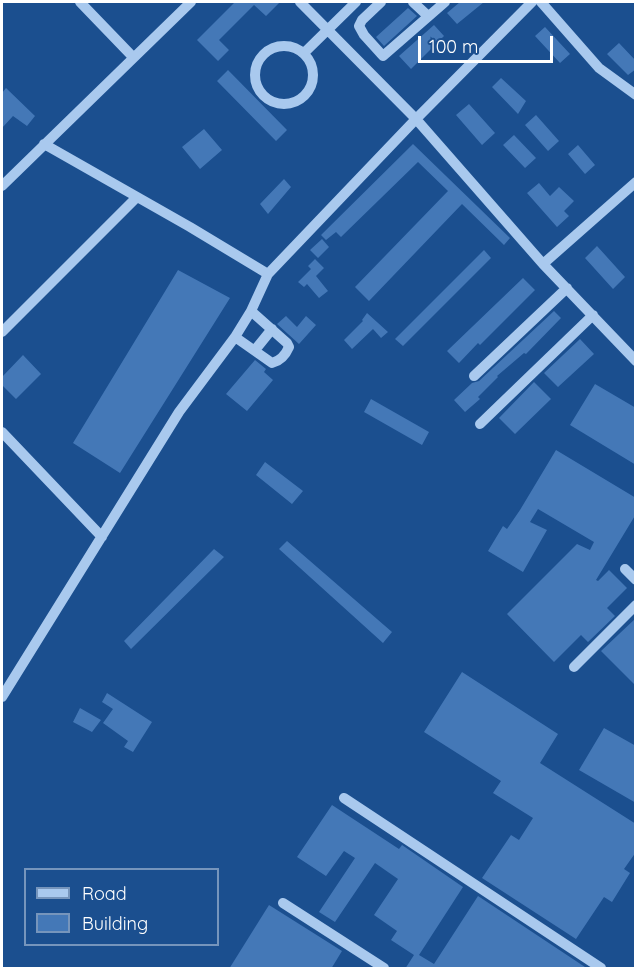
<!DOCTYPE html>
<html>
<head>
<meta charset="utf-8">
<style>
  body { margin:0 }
  #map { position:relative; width:637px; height:970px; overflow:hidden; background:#1b4f8f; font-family:Quicksand,sans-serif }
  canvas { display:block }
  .frame { position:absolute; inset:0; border:3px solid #fff; pointer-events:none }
  .legend { position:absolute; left:24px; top:868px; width:195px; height:78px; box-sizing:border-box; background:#1b4f8f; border:2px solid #7695bc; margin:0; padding:8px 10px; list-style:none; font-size:18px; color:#fff }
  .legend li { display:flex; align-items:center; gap:12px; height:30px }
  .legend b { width:30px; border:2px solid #7695bc }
  .scale { position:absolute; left:418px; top:36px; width:135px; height:27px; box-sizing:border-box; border:3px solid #fff; border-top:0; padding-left:8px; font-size:18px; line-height:21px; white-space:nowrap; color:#fff; -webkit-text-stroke:4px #1b4f8f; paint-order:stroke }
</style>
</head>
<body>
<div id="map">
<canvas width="637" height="970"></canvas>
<div class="frame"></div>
<ul class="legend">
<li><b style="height:8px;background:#a9c9ee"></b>Road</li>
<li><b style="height:16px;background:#4478b7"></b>Building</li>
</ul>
<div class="scale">100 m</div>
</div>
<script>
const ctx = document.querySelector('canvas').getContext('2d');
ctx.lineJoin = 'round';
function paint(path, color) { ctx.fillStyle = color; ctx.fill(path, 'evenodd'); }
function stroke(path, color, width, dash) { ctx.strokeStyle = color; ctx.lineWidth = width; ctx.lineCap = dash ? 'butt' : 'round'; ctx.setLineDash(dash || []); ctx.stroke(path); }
paint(new Path2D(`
  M235 2H280L266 16 254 5 219 40 229 50 218 61 197 40Z
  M460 2H484L457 24 447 13Z
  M408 8 417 16 384 46 376 37Z
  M434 25 444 36 411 69 399 56Z
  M545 27 570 54 560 63 535 36Z
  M619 43 636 61V69L628 75 607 54Z
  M228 70 287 130 276 141 217 81Z
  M501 78 526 101 518 114 492 87Z
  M6 88 35 116 27 126 13 116 2 128V93Z
  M469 104 495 133 482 145 456 115Z
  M536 115 559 141 548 151 525 125Z
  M204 129 222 150 200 169 182 147Z
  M514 135 536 158 525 168 503 145Z
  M413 144 510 238 504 245 462 204 369 301 355 287 448 191 418 162 341 237 336 232 326 240 321 235Z
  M578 145 595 165 585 174 568 154Z
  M284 179 291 187 268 214 260 204Z
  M539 183 550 196 559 187 574 201 564 211 569 216 557 227 527 193Z
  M322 239 329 247 318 258 310 250Z
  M597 246 625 277 613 289 585 258Z
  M484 250 491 258 403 346 395 339Z
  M315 259 324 268 316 276 328 291 319 298 307 284 304 287 298 282 311 269 308 266Z
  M178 270 230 298 120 473 73 443Z
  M523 278 535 290 480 345 478 343 459 363 447 351Z
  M554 311 561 318 526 354 524 353 497 376 498 377 478 397 480 399 465 412 454 400 472 383 479 381Z
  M367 313 388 332 381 338 373 329 352 349 344 340 363 321 362 320Z
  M286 316 297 327 306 316 316 325 299 344 277 324Z
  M580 339 594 354 558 387 544 373Z
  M23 355 41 374 16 399 2 385V377Z
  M255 360 266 369 264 372 273 380 247 411 226 394Z
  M534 382 551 399 515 434 499 418Z
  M595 384 636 408V465L570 425Z
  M371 399 429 432 422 445 364 412Z
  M556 450 636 498V514L596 580 598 581 609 570 627 588 607 608 615 616 588 642 581 635 554 662 507 614 577 544 590 550 594 542 538 509 530 522 547 530 523 572 488 551 503 526 507 529 520 510Z
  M265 462 303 491 292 504 256 475Z
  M287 541 392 632 383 643 279 549Z
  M214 549 224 557 131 649 124 641Z
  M636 618V686L601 651Z
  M462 672 558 734 540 763 636 824V852L624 869 630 873 612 902 604 897 576 939 482 878 511 835 519 840 533 818 493 793 501 781 424 732Z
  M107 693 152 722 133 752 124 747 128 741 103 723 113 709 102 702Z
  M80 708 101 720 92 732 73 722Z
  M604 728 636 746V803L579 770Z
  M332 805 399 849 402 845 463 887 419 955 434 964 478 896 588 969H405L414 955 391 940 397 931 374 915 398 879 375 863 335 922 319 912 355 858 344 851 326 876 297 857Z
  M269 905 342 951 331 969H229Z`), '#4478b7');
stroke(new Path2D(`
  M80 2 133 57
  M300 2 416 119 543 264 636 361
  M381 2 362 20 359 26 364 35 383 56 445 2
  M413 2 428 16
  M541 2 599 68 636 95
  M255 75a29 29 0 1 1 58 0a29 29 0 1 1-58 0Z
  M304 53 356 2
  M44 144 190 227 268 274
  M2 186 191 2
  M543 264 636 182
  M2 332 136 198
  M235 337 272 363C280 361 286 354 289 347L287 343 251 311
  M255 350 272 329
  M474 376 567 288
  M480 424 593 315
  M2 432 102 537
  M625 569 636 580
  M574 667 636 605
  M2 697 179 412 235 337 251 311 268 274 416 119 532 2
  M344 798 601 968
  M283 903 384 968`), '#a9c9ee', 10);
</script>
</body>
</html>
